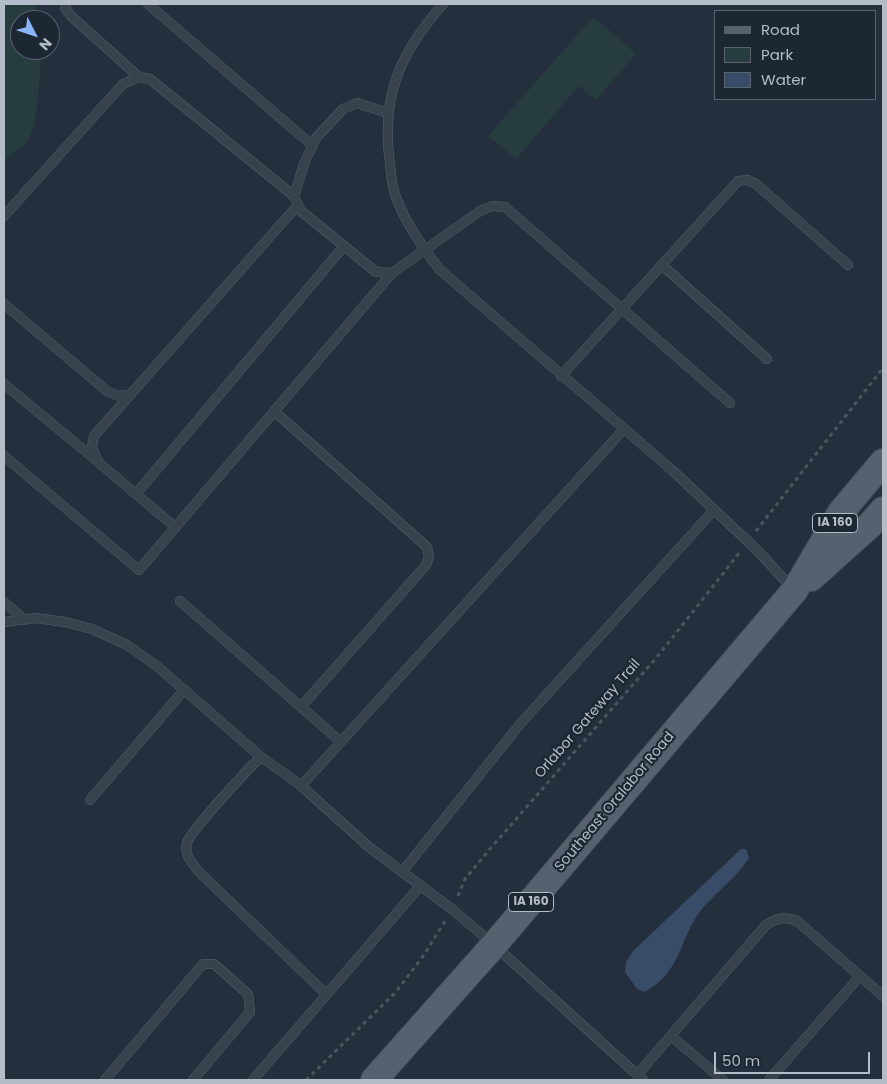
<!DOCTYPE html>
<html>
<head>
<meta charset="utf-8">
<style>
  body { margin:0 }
  #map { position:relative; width:887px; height:1084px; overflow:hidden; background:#242f3e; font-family:Poppins,sans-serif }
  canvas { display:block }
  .frame { position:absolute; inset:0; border:5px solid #b4bcc9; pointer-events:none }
  .legend { position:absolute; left:714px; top:10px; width:162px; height:90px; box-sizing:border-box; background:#1d2633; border:1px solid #59626f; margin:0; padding:6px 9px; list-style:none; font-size:15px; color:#b4bcc9 }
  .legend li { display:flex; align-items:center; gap:10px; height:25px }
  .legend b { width:25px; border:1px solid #59626f }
  .north { position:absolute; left:10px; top:10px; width:50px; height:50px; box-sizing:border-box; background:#1d2633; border:1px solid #59626f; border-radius:50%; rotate:131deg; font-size:14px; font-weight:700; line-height:20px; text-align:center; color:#b4bcc9 }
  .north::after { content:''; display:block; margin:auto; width:18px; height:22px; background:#8ab4f8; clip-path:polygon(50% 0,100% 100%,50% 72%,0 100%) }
  .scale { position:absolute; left:714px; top:1052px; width:156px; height:22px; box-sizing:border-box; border:2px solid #b4bcc9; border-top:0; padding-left:6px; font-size:15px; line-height:18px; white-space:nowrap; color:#b4bcc9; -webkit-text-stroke:4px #1d2633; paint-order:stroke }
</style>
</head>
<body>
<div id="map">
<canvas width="887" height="1084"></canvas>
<div class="frame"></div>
<ul class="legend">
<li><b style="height:6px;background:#56606e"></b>Road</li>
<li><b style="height:14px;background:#263c3f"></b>Park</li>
<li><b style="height:14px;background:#394c67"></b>Water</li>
</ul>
<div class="north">N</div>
<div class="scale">50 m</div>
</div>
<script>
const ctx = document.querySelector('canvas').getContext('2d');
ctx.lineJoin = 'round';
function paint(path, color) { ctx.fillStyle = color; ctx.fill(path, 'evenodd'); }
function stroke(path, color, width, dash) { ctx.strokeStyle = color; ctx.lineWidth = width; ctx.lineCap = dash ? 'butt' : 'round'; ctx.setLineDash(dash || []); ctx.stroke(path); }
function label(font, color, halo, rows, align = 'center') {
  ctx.font = font + ' Poppins,sans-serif'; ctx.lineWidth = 4.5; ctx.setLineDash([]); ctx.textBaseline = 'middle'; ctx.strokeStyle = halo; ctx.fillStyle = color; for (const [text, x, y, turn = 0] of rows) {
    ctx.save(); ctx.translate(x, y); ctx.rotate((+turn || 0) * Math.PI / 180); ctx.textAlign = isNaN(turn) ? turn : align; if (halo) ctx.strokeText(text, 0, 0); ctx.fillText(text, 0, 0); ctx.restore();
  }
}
paint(new Path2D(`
  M4 4H35L39 20H20V50H40C41 68 38 126 28 140 22 148 11 155 4 161Z
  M592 18H595L636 54 596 100 579 86 516 159 488 136Z`), '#263c3f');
paint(new Path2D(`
  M741 849H746L749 858C736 878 717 891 702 909 679 937 682 973 644 992L637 989 625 972 626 962 633 951Z`), '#394c67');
const lane = new Path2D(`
  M66 4 65 8 71 16 139 77
  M148 4 313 146
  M443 4C402 51 382 92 389 156 391 169 391 185 396 197 406 224 422 246 439 269L672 470 758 551 792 588
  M388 113 357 103 343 109 316 138 304 164 294 196 301 211 376 272 392 273 480 211 492 206 505 207 730 403
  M4 216 123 84 139 77 150 79 294 196
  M662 265 767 359
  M4 304 107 391 119 396 130 395 297 206
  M561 376 738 181 748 180 756 184 848 265
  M4 384 96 460
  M130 395 94 436 92 447 98 462 175 527
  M274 411 427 547 429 557 426 565 301 707
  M4 456 139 570 392 273
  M136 494 344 246
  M180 601 341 742
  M4 602 25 620
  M4 622 35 618 65 622 92 629 127 645 158 667 261 757 299 784 369 847 453 910 494 945 643 1080
  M261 757C248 769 191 830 187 843 184 855 192 862 198 871L326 994
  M301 786 624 429
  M90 800 184 690
  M402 872 521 723 714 510
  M671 1036 723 1080
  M637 1075 766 925C777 918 784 916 797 921L883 996
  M105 1080 203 964H214L248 994 250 1012 193 1080
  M253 1080 421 885
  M769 1080 860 976`);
const primary = new Path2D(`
  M811 578 870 525 883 510
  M374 1080 494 945 795 590 841 512 883 462`);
stroke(lane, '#565f6c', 10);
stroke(primary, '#414a57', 28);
stroke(new Path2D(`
  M756 531 883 368
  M458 896 465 879 490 849 657 657 740 552
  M306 1080 395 993 424 955 445 921`), '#44595c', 3, [4, 4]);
stroke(lane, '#38414e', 9);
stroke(primary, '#56606e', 26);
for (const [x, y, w] of [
  [835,523,45],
  [531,902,45]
]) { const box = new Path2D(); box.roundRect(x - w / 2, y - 9.5, w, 19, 4); ctx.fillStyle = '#1d2633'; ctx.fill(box); stroke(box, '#b4bcc9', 1); }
label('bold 12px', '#b4bcc9', null, [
  ["IA 160",835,523],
  ["IA 160",531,902]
]);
label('14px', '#b4bcc9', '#1d2633', [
  ["Orlabor Gateway Trail",588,719,-49],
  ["Southeast Oralabor Road",615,802,-50]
]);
</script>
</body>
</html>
